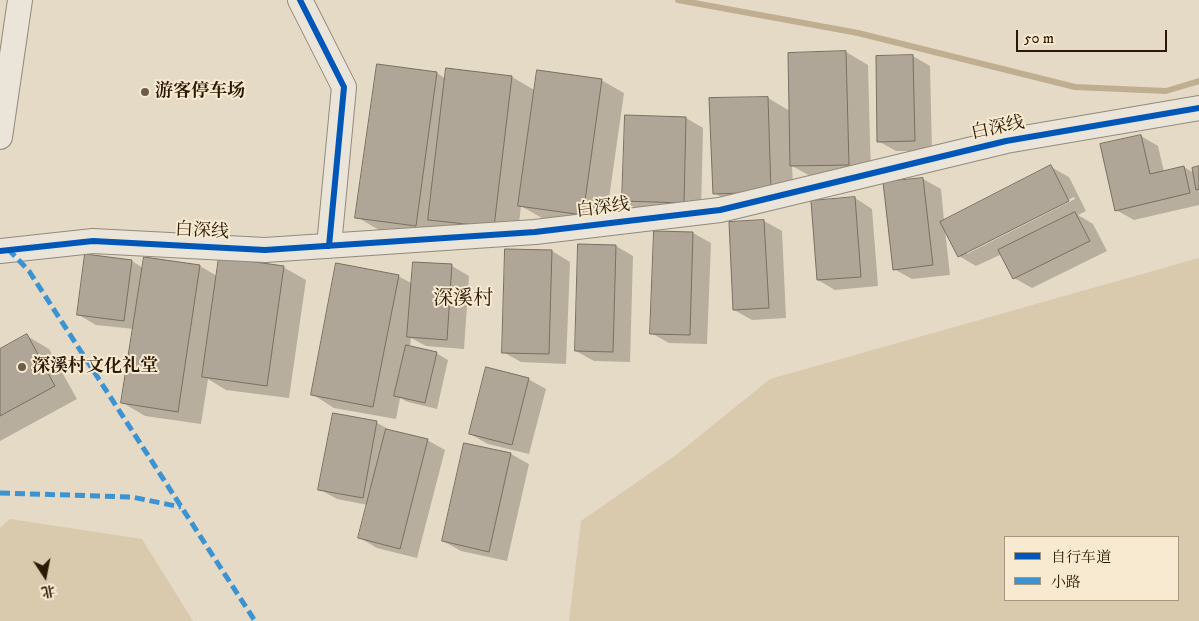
<!DOCTYPE html>
<html>
<head>
<meta charset="utf-8">
<style>
  body { margin:0 }
  #map { position:relative; width:1199px; height:621px; overflow:hidden; background:#e5dac5; font-family:"IM FELL DW Pica","Noto Serif SC",serif }
  canvas { display:block }
  .legend { position:absolute; left:1004px; top:536px; width:175px; height:65px; box-sizing:border-box; background:#f7ead1; border:1px solid #a6967f; margin:0; padding:6px 9px; list-style:none; font-size:15px; color:#2c1903 }
  .legend li { display:flex; align-items:center; gap:10px; height:25px }
  .legend b { width:25px; border:1px solid #a6967f }
  .north { position:absolute; left:20px; top:551px; width:50px; height:50px; -webkit-text-stroke:4px #f7ead1; paint-order:stroke; rotate:169deg; font-size:14px; font-weight:700; line-height:20px; text-align:center; color:#2c1903 }
  .north::after { content:''; display:block; margin:auto; width:18px; height:22px; background:#2c1903; clip-path:polygon(50% 0,100% 100%,50% 72%,0 100%) }
  .scale { position:absolute; left:1016px; top:30px; width:151px; height:22px; box-sizing:border-box; border:2px solid #2c1903; border-top:0; padding-left:6px; font-size:15px; line-height:18px; white-space:nowrap; color:#2c1903; -webkit-text-stroke:4px #f7ead1; paint-order:stroke }
</style>
</head>
<body>
<div id="map">
<canvas width="1199" height="621"></canvas>
<ul class="legend">
<li><b style="height:6px;background:#0057b8"></b>自行车道</li>
<li><b style="height:6px;background:#3c93d1"></b>小路</li>
</ul>
<div class="north">北</div>
<div class="scale">50 m</div>
</div>
<script>
const ctx = document.querySelector('canvas').getContext('2d');
ctx.lineJoin = 'round';
function paint(path, color) { ctx.fillStyle = color; ctx.fill(path, 'evenodd'); }
function stroke(path, color, width, dash) { ctx.strokeStyle = color; ctx.lineWidth = width; ctx.lineCap = dash ? 'butt' : 'round'; ctx.setLineDash(dash || []); ctx.stroke(path); }
function label(font, color, halo, rows, align = 'center') {
  ctx.font = font + ' "IM FELL DW Pica","Noto Serif SC",serif'; ctx.lineWidth = 4; ctx.setLineDash([]); ctx.textBaseline = 'middle'; ctx.strokeStyle = halo; ctx.fillStyle = color; for (const [text, x, y, turn = 0] of rows) {
    ctx.save(); ctx.translate(x, y); ctx.rotate((+turn || 0) * Math.PI / 180); ctx.textAlign = isNaN(turn) ? turn : align; if (halo) ctx.strokeText(text, 0, 0); ctx.fillText(text, 0, 0); ctx.restore();
  }
}
paint(new Path2D(`
  M1199 258V621H569L581 521 676 455 770 379ZM1178 537V600H1005V537Z
  M10 519 142 539 193 621H0V528Z`), '#d9caad');
paint(new Path2D(`
  M846 52 868 65 871 177 814 178 792 166 794 204 737 206 714 193 768 98 790 111Z
  M913 56 930 66 932 151H896L878 141Z
  M378 65 437 73 446 79 512 77 536 91 601 80 624 93 605 227 542 218 521 206 517 240 452 232 440 225 438 238 379 230 357 217Z
  M686 118 703 128 701 213 641 211 623 201Z
  M1141 136 1158 146 1164 172 1184 167 1194 173 1199 168V205L1134 220 1116 210Z
  M1051 167 1069 177 1086 211 1078 215 1093 224 1107 251 1032 288 1014 278 1002 254 976 266 959 256 945 230 950 275 912 279 894 269 923 179 941 189 944 221ZM1074 197 1075 199 967 254V251Z
  M855 198 872 209 878 286 835 290 818 280Z
  M764 221 782 231 786 318 752 320 734 310 730 223Z
  M655 232 693 233 711 243 707 344 669 343 651 333Z
  M616 246 633 256 630 362 594 361 576 351Z
  M507 250 552 251 570 262 566 364 521 362 503 352Z
  M145 258 200 266 217 276 283 267 306 280 289 398 226 390 208 379 201 424 145 416 123 403 134 329 96 325 79 315 132 261 143 268Z
  M452 266 469 276 464 349 426 346 411 338 410 347 436 353 448 360 437 409 408 402 400 398 396 419 334 408 312 394 398 276 413 284Z
  M27 336 49 349 77 399 0 441V350Z
  M528 379 546 389 529 454 488 444 470 434Z
  M334 414 377 423 392 431 427 440 445 450 417 558 377 548 360 538 368 505 337 499 319 489Z
  M465 444 511 454 529 464 507 561 461 551 443 541Z`), '#0003');
stroke(new Path2D(`
  M678 0 858 33 1075 87 1166 91 1199 81`), '#bfaf90', 6);
const building = new Path2D(`
  M846 51 849 165 790 166 788 53Z
  M913 55 915 141 877 142 876 56Z
  M377 64 437 72 416 226 355 218Z
  M446 68 512 76 494 227 428 220Z
  M537 70 602 79 583 215 518 206Z
  M768 97 771 192 713 194 709 98Z
  M625 115 686 117 684 203 622 201Z
  M1141 135 1150 174 1184 166 1190 193 1115 211 1100 144Z
  M1051 165 1069 201 958 257 940 222Z
  M1199 166V189L1196 190 1192 168Z
  M923 178 933 265 893 270 883 182Z
  M855 197 861 277 817 280 811 201Z
  M1075 212 1090 241 1013 279 998 250Z
  M764 220 769 308 733 310 729 222Z
  M654 231 693 232 690 335 650 334Z
  M578 244 616 245 613 352 575 351Z
  M505 249 552 250 549 354 502 353Z
  M85 254 132 260 124 321 77 315Z
  M144 257 200 265 178 412 121 403Z
  M219 257 284 266 267 386 202 377Z
  M413 262 452 264 447 340 407 337Z
  M336 263 399 275 373 407 311 395Z
  M27 334 55 386 0 416V349Z
  M406 345 437 352 425 403 394 396Z
  M486 367 529 378 512 445 469 434Z
  M333 413 377 421 363 498 318 490Z
  M386 429 428 439 400 549 358 538Z
  M464 443 511 453 489 552 442 541Z`);
paint(building, '#afa697');
stroke(building, '#786f61', 1);
const minor = new Path2D(`
  M300 0 344 87 329 246
  M0 137 20 0
  M0 251 93 241 265 250 535 232 720 210 1006 141 1199 108`);
stroke(minor, '#928a7b', 26);
stroke(minor, '#eae4d9', 24);
stroke(new Path2D(`
  M8 249 29 271 255 621
  M0 493 132 497 181 507`), '#3c93d1', 5, [10, 5]);
stroke(new Path2D(`
  M300 0 344 87 329 246
  M0 251 93 241 265 250 535 232 720 210 1006 141 1199 108`), '#0057b8', 6);
for (const [x, y, r, color] of [
  [145,92,5,"#6d5d47"],
  [22,367,5,"#6d5d47"]
]) { const dot = new Path2D(); dot.arc(x, y, r, 0, 2 * Math.PI); ctx.fillStyle = color; ctx.fill(dot); stroke(dot, '#f7ead1', 2); }
label('bold 18px', '#2c1903', '#f7ead1', [
  ["游客停车场",155,92],
  ["深溪村文化礼堂",32,367]
], 'left');
label('18px', '#2c1903', '#f7ead1', [
  ["白深线",998,129,-12],
  ["白深线",603,209,-7],
  ["白深线",202,232,3]
]);
label('20px', '#2c1903', '#f7ead1', [
  ["深溪村",463,300]
]);
</script>
</body>
</html>
